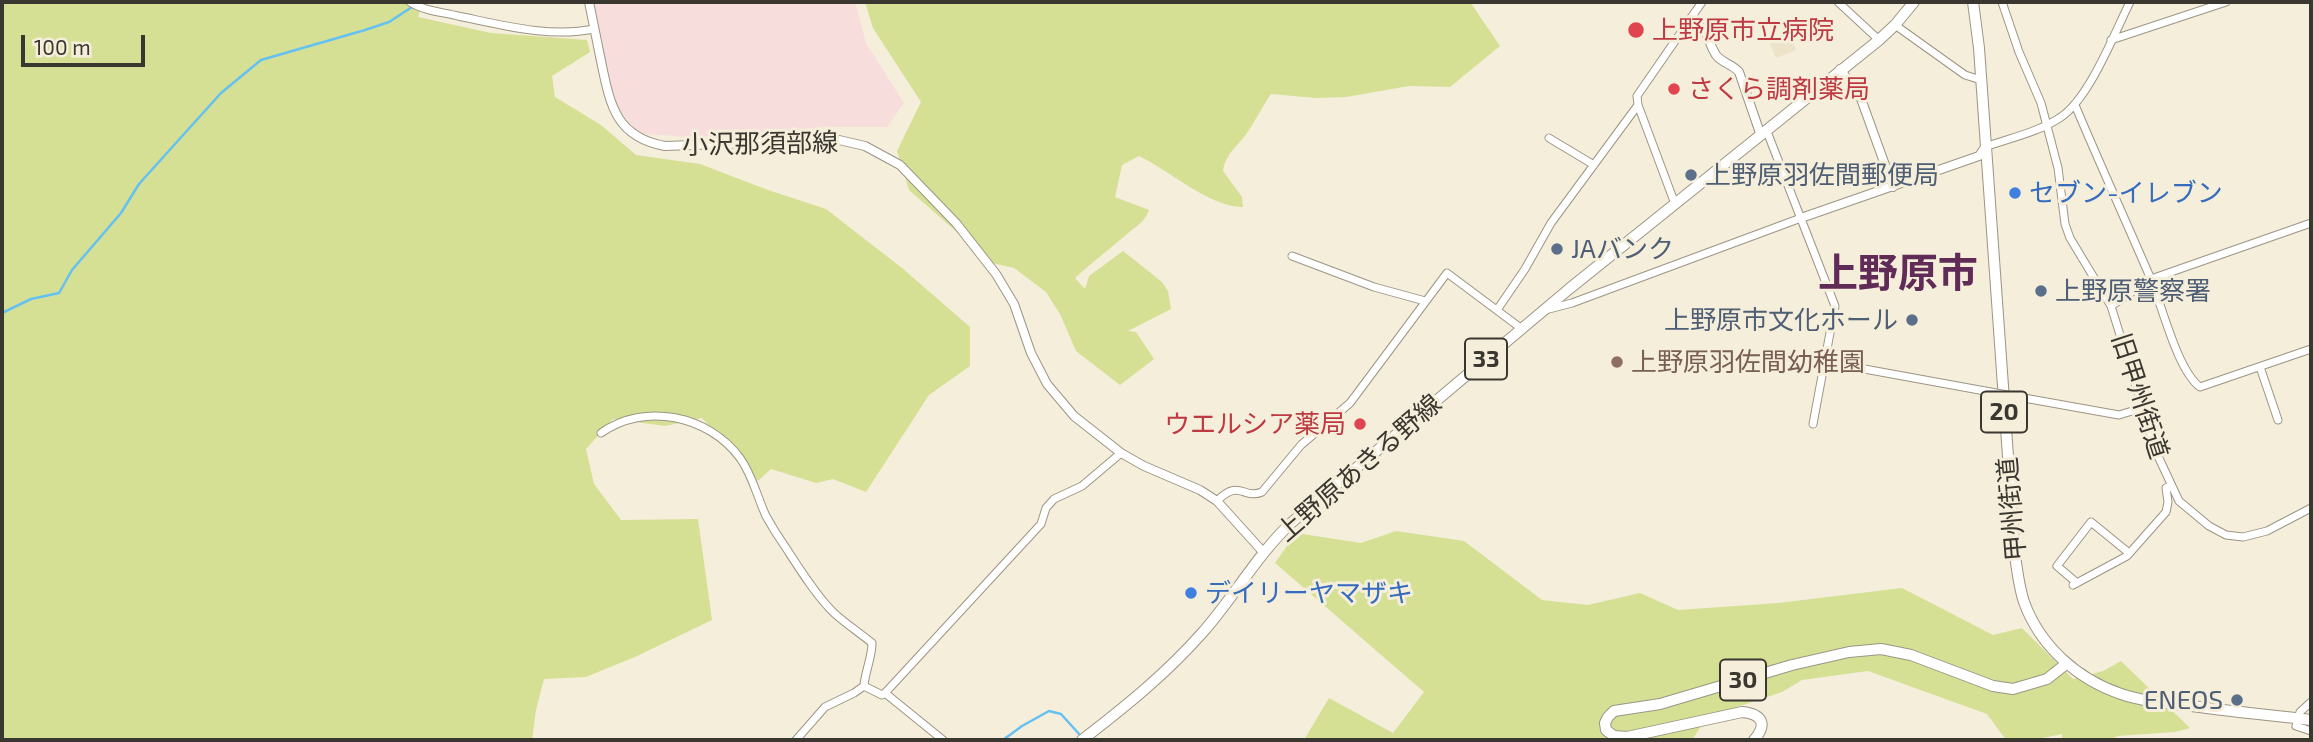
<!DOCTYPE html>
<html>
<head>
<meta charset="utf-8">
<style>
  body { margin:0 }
  #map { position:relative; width:2313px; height:742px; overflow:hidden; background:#f5eedb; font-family:"Exo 2",sans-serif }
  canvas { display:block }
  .frame { position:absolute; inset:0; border:4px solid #3a3730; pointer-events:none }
  .scale { position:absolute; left:21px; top:35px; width:124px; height:32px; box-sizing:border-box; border:4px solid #3a3730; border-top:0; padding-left:9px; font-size:21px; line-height:24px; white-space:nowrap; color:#3a3730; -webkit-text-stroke:5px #f5eedb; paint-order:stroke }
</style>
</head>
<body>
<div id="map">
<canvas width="2313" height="742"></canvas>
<div class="frame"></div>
<div class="scale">100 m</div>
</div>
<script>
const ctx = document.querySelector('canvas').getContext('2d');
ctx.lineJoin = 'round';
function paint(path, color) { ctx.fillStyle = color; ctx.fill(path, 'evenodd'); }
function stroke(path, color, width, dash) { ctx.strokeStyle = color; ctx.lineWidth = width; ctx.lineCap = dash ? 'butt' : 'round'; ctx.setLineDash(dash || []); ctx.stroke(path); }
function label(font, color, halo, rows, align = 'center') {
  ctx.font = font + ' "Exo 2","Noto Sans JP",sans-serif'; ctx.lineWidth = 6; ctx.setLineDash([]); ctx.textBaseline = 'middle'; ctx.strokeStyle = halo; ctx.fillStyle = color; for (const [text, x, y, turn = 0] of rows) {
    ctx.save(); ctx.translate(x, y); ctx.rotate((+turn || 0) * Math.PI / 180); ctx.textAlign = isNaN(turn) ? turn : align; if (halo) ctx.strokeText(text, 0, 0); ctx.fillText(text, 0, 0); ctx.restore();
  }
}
paint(new Path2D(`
  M1789 33 1796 50 1776 58 1769 41Z`), '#ede3c9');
paint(new Path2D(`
  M589 2H855L866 43 904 103 887 127H826L740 135 688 137 645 134 634 129 616 105 598 48Z`), '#f8dddd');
paint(new Path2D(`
  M2 2H423L418 17 491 33 587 40 590 52 552 76 555 97 601 125 636 155 700 164 768 190 826 209 902 268 970 327V366L929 395 866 492 833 479 816 483 771 469 758 481 702 418 665 426 613 419 586 449 594 484 621 520 698 519 712 620 637 656 586 677 544 679 536 710 532 740H2Z
  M865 2H1470L1500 46 1450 87 1409 86 1346 97 1316 98 1271 94C1262 107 1255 121 1247 133 1237 147 1226 153 1223 171L1242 197 1243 207C1209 207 1169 170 1139 156L1122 165 1115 197 1149 210C1144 223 1137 225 1127 234 1110 249 1092 262 1075 278L1085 289 1089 276 1123 251 1162 282 1168 291 1171 309 1128 331 1136 332 1154 359 1120 385 1076 351 1060 314 1046 292 1014 268 992 263 909 190 897 151 921 102 873 28Z
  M1396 531 1464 541 1542 600 1588 605 1640 593 1678 610 1778 603 1902 588 1993 635 2022 628 2073 679 2103 671 2121 661 2190 728 2175 732 2118 736 2109 740H2062V734L2033 740H2006L1987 714 1868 671 1802 680 1782 692 1707 717 1692 740H1304L1329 698 1393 733 1424 692 1275 563 1296 533 1361 543Z`), '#d5e095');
stroke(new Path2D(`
  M2 313 31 299 59 293 72 270 121 213 139 184 221 93 261 60 365 30 389 22 412 7
  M1003 740 1022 726 1049 711 1061 714 1080 735`), '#64c1f2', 2.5);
const minor = new Path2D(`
  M410 2C424 11 442 12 458 16 502 25 549 38 594 29
  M1838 2 1879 40
  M2002 2 2019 52 2041 103 2058 168 2065 224 2070 238 2111 306 2157 454 2179 501 2209 526 2226 535 2243 537 2267 531 2311 508
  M1895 25 1965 75 1981 80
  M2111 40 2226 2
  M1638 105 1675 204
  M2075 105C2099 162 2125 219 2150 277 2162 305 2177 370 2200 387L2311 349
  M1766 129 1835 306 1813 424
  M1549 138 1594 165
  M1985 147C2010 138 2039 132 2061 117 2090 97 2114 34 2130 2
  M1292 256 1374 287 1425 301
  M2111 306 2151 279 2311 223
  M1549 309 1572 303 1801 218
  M1497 310 1525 269 1551 223 1638 105 1637 96 1702 2
  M1826 362 1985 391
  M2260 367 2278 420
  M2024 398 2119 415 2142 408
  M601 433C645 402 708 415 740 458 753 476 757 497 766 516 772 527 779 538 786 548 799 568 817 597 834 613 846 624 860 633 872 643 872 658 865 671 864 686
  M1217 501C1240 478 1243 500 1262 492L1301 445 1350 403 1447 273 1522 329
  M2077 583 2057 566 2091 522 2129 553
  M2073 585 2127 556 2166 512 2168 502 2166 488 2170 486
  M885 693 1041 524 1046 508 1054 499 1082 486 1121 453
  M2311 702 2300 712 2296 726 2311 731
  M796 740 825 707 854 693 864 686 882 695 885 693 943 740`);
const tertiary = new Path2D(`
  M589 2C593 22 597 42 601 61 610 104 615 137 665 146L839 140 865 146 900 165 956 223 996 274 1014 304 1031 353 1047 384 1074 416 1121 453 1144 466 1200 490 1217 501 1264 553
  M1690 19C1714 35 1704 36 1716 55 1722 63 1732 64 1739 72L1760 133
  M1840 69 1860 96 1893 187
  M1801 218 1979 156 1985 147`);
const primary = new Path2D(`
  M1082 740C1126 706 1166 674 1203 632 1234 597 1257 555 1291 523L1569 289 1879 40 1895 25 1914 2
  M1754 740C1768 724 1762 714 1742 712L1627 737 1614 736 1606 730 1605 723 1608 717 1614 711 1660 704 1792 665 1849 652 1881 649 1911 655 1993 686 2013 689 2047 679 2066 664`);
const trunk = new Path2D(`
  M1973 2 1979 48 2015 555C2017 570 2019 587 2024 602 2040 646 2077 679 2121 694 2141 701 2164 703 2184 705 2226 711 2269 715 2311 720`);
stroke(minor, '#9c9584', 9);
stroke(tertiary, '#9c9584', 10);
stroke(primary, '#9c9584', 12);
stroke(trunk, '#9c9584', 12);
stroke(minor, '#fff', 7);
stroke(tertiary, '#fff', 8);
stroke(primary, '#fff', 10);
stroke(trunk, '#fff', 10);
const minorBridge = new Path2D(`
  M1985 391 2024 398`);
stroke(minorBridge, '#9c9584', 9, []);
stroke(minorBridge, '#fff', 7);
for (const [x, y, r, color] of [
  [1636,30,9,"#e0444e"],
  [1674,89,7,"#e0444e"],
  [1691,175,7,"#5c6f8a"],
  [2015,193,7,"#3f7fe0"],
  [1557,249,7,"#5c6f8a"],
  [2041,291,7,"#5c6f8a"],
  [1912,320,7,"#5c6f8a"],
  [1617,362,7,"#8d6e63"],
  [1360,424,7,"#e0444e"],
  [1191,593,7,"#3f7fe0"],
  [2237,700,7,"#5c6f8a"]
]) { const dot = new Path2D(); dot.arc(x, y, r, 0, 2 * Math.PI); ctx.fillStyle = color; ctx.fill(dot); stroke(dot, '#f5eedb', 2.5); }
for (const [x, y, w] of [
  [1486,359,42],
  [2004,412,46],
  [1743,680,46]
]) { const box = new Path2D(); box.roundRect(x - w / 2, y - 20.5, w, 41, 5); ctx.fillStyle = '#f5eedb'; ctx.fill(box); stroke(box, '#3a3730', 2); }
label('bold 24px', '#3a3730', null, [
  ["33",1486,359],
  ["20",2004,412],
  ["30",1743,680]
]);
label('26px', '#be3a42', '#f5eedb', [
  ["上野原市立病院",1652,30],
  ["さくら調剤薬局",1688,89],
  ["ウエルシア薬局",1346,424,"right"]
], 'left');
label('26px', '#3a3730', '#f5eedb', [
  ["小沢那須部線",760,144,-1],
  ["旧甲州街道",2140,396,72],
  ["上野原あきる野線",1359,468,-41],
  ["甲州街道",2012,509,-95]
]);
label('26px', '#4e5e75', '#f5eedb', [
  ["上野原羽佐間郵便局",1705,175],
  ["JAバンク",1571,249],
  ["上野原警察署",2055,291],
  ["上野原市文化ホール",1898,320,"right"],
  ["ENEOS",2223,700,"right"]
], 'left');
label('26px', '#366cbe', '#f5eedb', [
  ["セブン-イレブン",2029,193],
  ["デイリーヤマザキ",1205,593]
], 'left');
label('26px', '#785e54', '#f5eedb', [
  ["上野原羽佐間幼稚園",1631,362]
], 'left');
label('bold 40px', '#612b58', '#f5eedb', [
  ["上野原市",1898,274]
]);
</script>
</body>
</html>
